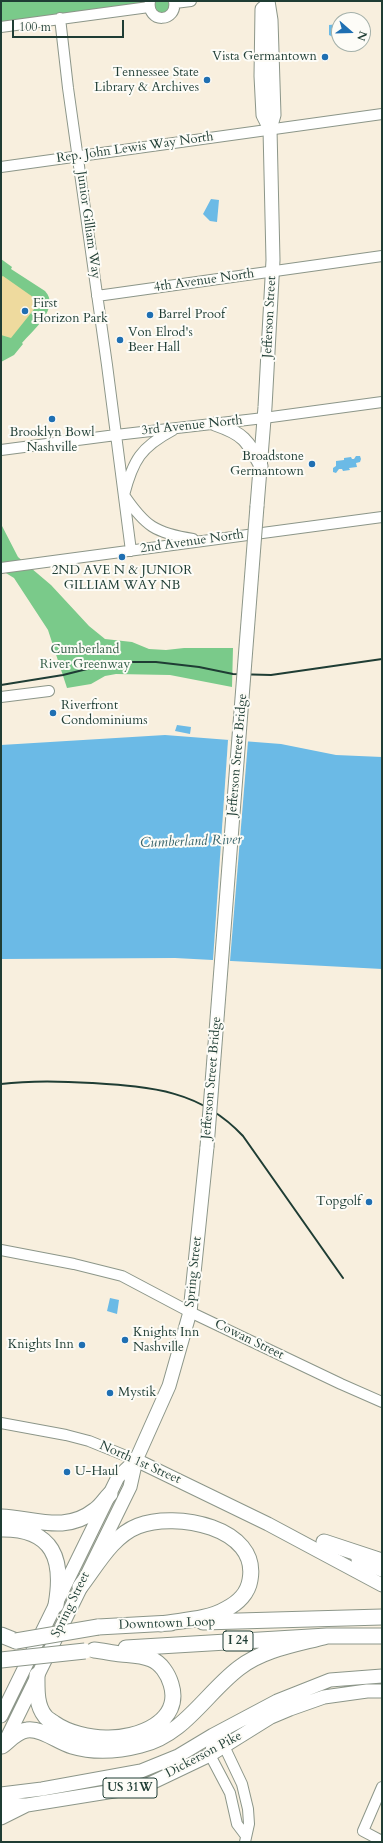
<!DOCTYPE html>
<html>
<head>
<meta charset="utf-8">
<style>
  body { margin:0 }
  #map { position:relative; width:383px; height:1843px; overflow:hidden; background:#f8efde; font-family:Cardo,serif }
  canvas { display:block }
  .frame { position:absolute; inset:0; border:2px solid #1f3d34; pointer-events:none }
  .north { position:absolute; left:331px; top:12px; width:40px; height:40px; box-sizing:border-box; background:#fdfcf7; border:1px solid #a4b0a9; border-radius:50%; rotate:110deg; font-size:11px; font-weight:700; line-height:16px; text-align:center; color:#1f3d34 }
  .north::after { content:''; display:block; margin:auto; width:14px; height:18px; background:#1f6fb2; clip-path:polygon(50% 0,100% 100%,50% 72%,0 100%) }
  .scale { position:absolute; left:12px; top:20px; width:112px; height:18px; box-sizing:border-box; border:2px solid #1f3d34; border-top:0; padding-left:5px; font-size:12px; line-height:14px; white-space:nowrap; color:#1f3d34; -webkit-text-stroke:3px #fdfcf7; paint-order:stroke }
</style>
</head>
<body>
<div id="map">
<canvas width="383" height="1843"></canvas>
<div class="frame"></div>
<div class="north">N</div>
<div class="scale">100 m</div>
</div>
<script>
const ctx = document.querySelector('canvas').getContext('2d');
ctx.lineJoin = 'round';
function paint(path, color) { ctx.fillStyle = color; ctx.fill(path, 'evenodd'); }
function stroke(path, color, width, dash) { ctx.strokeStyle = color; ctx.lineWidth = width; ctx.lineCap = dash ? 'butt' : 'round'; ctx.setLineDash(dash || []); ctx.stroke(path); }
function label(font, color, halo, rows, align = 'center') {
  ctx.font = font + ' Cardo,serif'; ctx.lineWidth = 4; ctx.setLineDash([]); ctx.textBaseline = 'middle'; ctx.strokeStyle = halo; ctx.fillStyle = color; for (const [text, x, y, turn = 0] of rows) {
    ctx.save(); ctx.translate(x, y); ctx.rotate((+turn || 0) * Math.PI / 180); ctx.textAlign = isNaN(turn) ? turn : align; if (halo) ctx.strokeText(text, 0, 0); ctx.fillText(text, 0, 0); ctx.restore();
  }
}
paint(new Path2D(`
  M1 1H191L175 3 169 16 150 10 1 27Z
  M1 259 12 267 11 269 45 291C61 308 32 331 22 343L23 344 14 355 1 362Z
  M1 524 18 557 51 585 89 626 105 639 132 642 149 649 166 650 184 648H233L232 687 170 675 116 674 105 676 91 684 67 688 48 630 14 578 1 570Z`), '#7aca8a');
paint(new Path2D(`
  M3 276 40 302 39 306 35 308 11 338 1 335V277Z`), '#eeda9e');
paint(new Path2D(`
  M339 24V37L334 36 333 37 329 35V25Z
  M211 199 219 200 217 222 210 221 203 214Z
  M356 456H360L361 459 360 462 356 463 357 467 349 468 350 470 343 471 342 469H339L336 473 333 472V468L336 466V461L344 460V458L351 457 352 459H354Z
  M177 725 191 727 190 734 175 731Z
  M165 735 281 744 336 755 382 757V969L175 958 1 959V745Z
  M110 1298 119 1300 117 1314 107 1311Z`), '#6bbae6');
paint(new Path2D(`
  M228 740 248 741 230 961 213 960Z`), '#f8efde');
const minor = new Path2D(`
  M150 1C146 24 178 23 174 1
  M175 3 191 1
  M60 18 68 88 107 365 131 551
  M1 27 149 7
  M1 167 382 114
  M97 296 382 256
  M173 430C141 447 133 460 124 495 145 526 155 533 193 539
  M1 450 116 435 264 418 382 402
  M1 568 382 517
  M1 697 49 691
  M1 1250 74 1264 122 1276 190 1312 341 1384 382 1402
  M1 1423 66 1435 89 1441 136 1460
  M213 1735 224 1746 242 1784 248 1809 249 1824 245 1842
  M213 1735 210 1755 230 1793 237 1824 246 1836
  M382 1787 363 1831 382 1841`);
const major = new Path2D(`
  M268 4 262 9 261 76 263 115 270 129
  M215 424C244 434 247 440 261 466
  M257 506 265 407 273 260 270 129 274 115 271 20 268 1
  M136 1460 268 1524 382 1585
  M358 1559 382 1570
  M1 1716 118 1477 136 1460
  M4 1744 130 1487 136 1460 169 1386 190 1312 207 1147
  M1 1794 42 1789 141 1771 178 1756 213 1735 277 1701 330 1680 382 1676
  M1 1805H26
  M1 1818 27 1805 145 1786 210 1755 271 1717 290 1709 324 1697 367 1691H382`);
const highway = new Path2D(`
  M1 1517C34 1518 65 1534 95 1510 101 1506 105 1499 110 1494
  M1 1529C54 1528 64 1560 56 1605
  M324 1542 382 1561
  M80 1587C97 1565 112 1536 138 1526 175 1511 260 1527 250 1580 248 1593 238 1603 226 1609 207 1620 183 1620 161 1624
  M203 1622 382 1617
  M98 1627 171 1623
  M1 1635 16 1641
  M126 1648 327 1636H382
  M37 1675C37 1689 36 1705 45 1716 47 1719 51 1721 54 1723 68 1733 90 1738 106 1738 137 1739 183 1722 171 1684 168 1674 161 1663 151 1659 141 1655 131 1655 121 1654 112 1653 103 1651 94 1650
  M2 1746C10 1740 17 1731 27 1730 42 1728 58 1742 72 1746 95 1753 118 1751 141 1745 184 1735 206 1693 239 1668 263 1649 298 1644 327 1636`);
stroke(minor, '#8c9689', 12);
stroke(major, '#8c9689', 15);
stroke(highway, '#8c9689', 17);
stroke(minor, '#fff', 10);
stroke(major, '#fff', 13);
stroke(highway, '#fff', 15);
stroke(new Path2D(`
  M1 685 63 675 99 666 121 662H156L199 667 233 674 271 675 382 659
  M1 1084C32 1080 61 1081 92 1083 152 1087 200 1090 243 1136L343 1278`), '#1f3d34', 2);
const majorBridge = new Path2D(`
  M207 1147 257 506`);
const highwayBridge = new Path2D(`
  M16 1641 98 1627
  M1 1660 85 1651`);
stroke(majorBridge, '#8c9689', 15, []);
stroke(highwayBridge, '#8c9689', 17, []);
stroke(majorBridge, '#fff', 13);
stroke(highwayBridge, '#fff', 15);
for (const [x, y, r, color] of [
  [325,57,4,"#1f6fb2"],
  [207,80,4,"#1f6fb2"],
  [25,311,4,"#1f6fb2"],
  [150,315,4,"#1f6fb2"],
  [120,340,4,"#1f6fb2"],
  [52,419,4,"#1f6fb2"],
  [312,464,4,"#1f6fb2"],
  [122,557,4,"#1f6fb2"],
  [53,713,4,"#1f6fb2"],
  [369,1202,4,"#1f6fb2"],
  [125,1340,4,"#1f6fb2"],
  [82,1345,4,"#1f6fb2"],
  [110,1393,4,"#1f6fb2"],
  [67,1472,4,"#1f6fb2"]
]) { const dot = new Path2D(); dot.arc(x, y, r, 0, 2 * Math.PI); ctx.fillStyle = color; ctx.fill(dot); stroke(dot, '#fdfcf7', 1.5); }
for (const [x, y, w] of [
  [238,1641,30],
  [130,1788,54]
]) { const box = new Path2D(); box.roundRect(x - w / 2, y - 10, w, 20, 3); ctx.fillStyle = '#fdfcf7'; ctx.fill(box); stroke(box, '#1f3d34', 1); }
label('bold 12px', '#1f3d34', null, [
  ["I 24",238,1641],
  ["US 31W",130,1788]
]);
label('13px', '#1f3d34', '#fdfcf7', [
  ["Vista Germantown",317,57,"right"],
  ["Tennessee State",199,73,"right"],
  ["Library & Archives",199,88,"right"],
  ["First",33,304],
  ["Horizon Park",33,319],
  ["Barrel Proof",158,315],
  ["Von Elrod's",128,333],
  ["Beer Hall",128,348],
  ["Brooklyn Bowl",52,433,"center"],
  ["Nashville",52,448,"center"],
  ["Broadstone",304,457,"right"],
  ["Germantown",304,472,"right"],
  ["2ND AVE N & JUNIOR",122,571,"center"],
  ["GILLIAM WAY NB",122,586,"center"],
  ["Riverfront",61,706],
  ["Condominiums",61,721],
  ["Topgolf",361,1202,"right"],
  ["Knights Inn",133,1333],
  ["Nashville",133,1348],
  ["Knights Inn",74,1345,"right"],
  ["Mystik",118,1393],
  ["U-Haul",75,1472]
], 'left');
label('13px', '#1f3d34', '#fdfcf7', [
  ["Rep. John Lewis Way North",135,148,-8],
  ["Junior Gilliam Way",88,225,82],
  ["4th Avenue North",204,281,-8],
  ["Jefferson Street",270,317,-87],
  ["3rd Avenue North",192,426,-6],
  ["2nd Avenue North",192,542,-8],
  ["Jefferson Street Bridge",238,755,-85],
  ["Jefferson Street Bridge",212,1078,-85],
  ["Spring Street",194,1272,-84],
  ["Cowan Street",249,1340,26],
  ["North 1st Street",140,1463,24],
  ["Spring Street",71,1605,-64],
  ["Downtown Loop",167,1624,-2],
  ["Dickerson Pike",204,1755,-28]
]);
label('13px', '#36604a', '#fdfcf7', [
  ["Cumberland",85,650],
  ["River Greenway",85,665]
]);
label('italic 14px', '#366269', '#fdfcf7', [
  ["Cumberland River",191,842,-2]
]);
</script>
</body>
</html>
